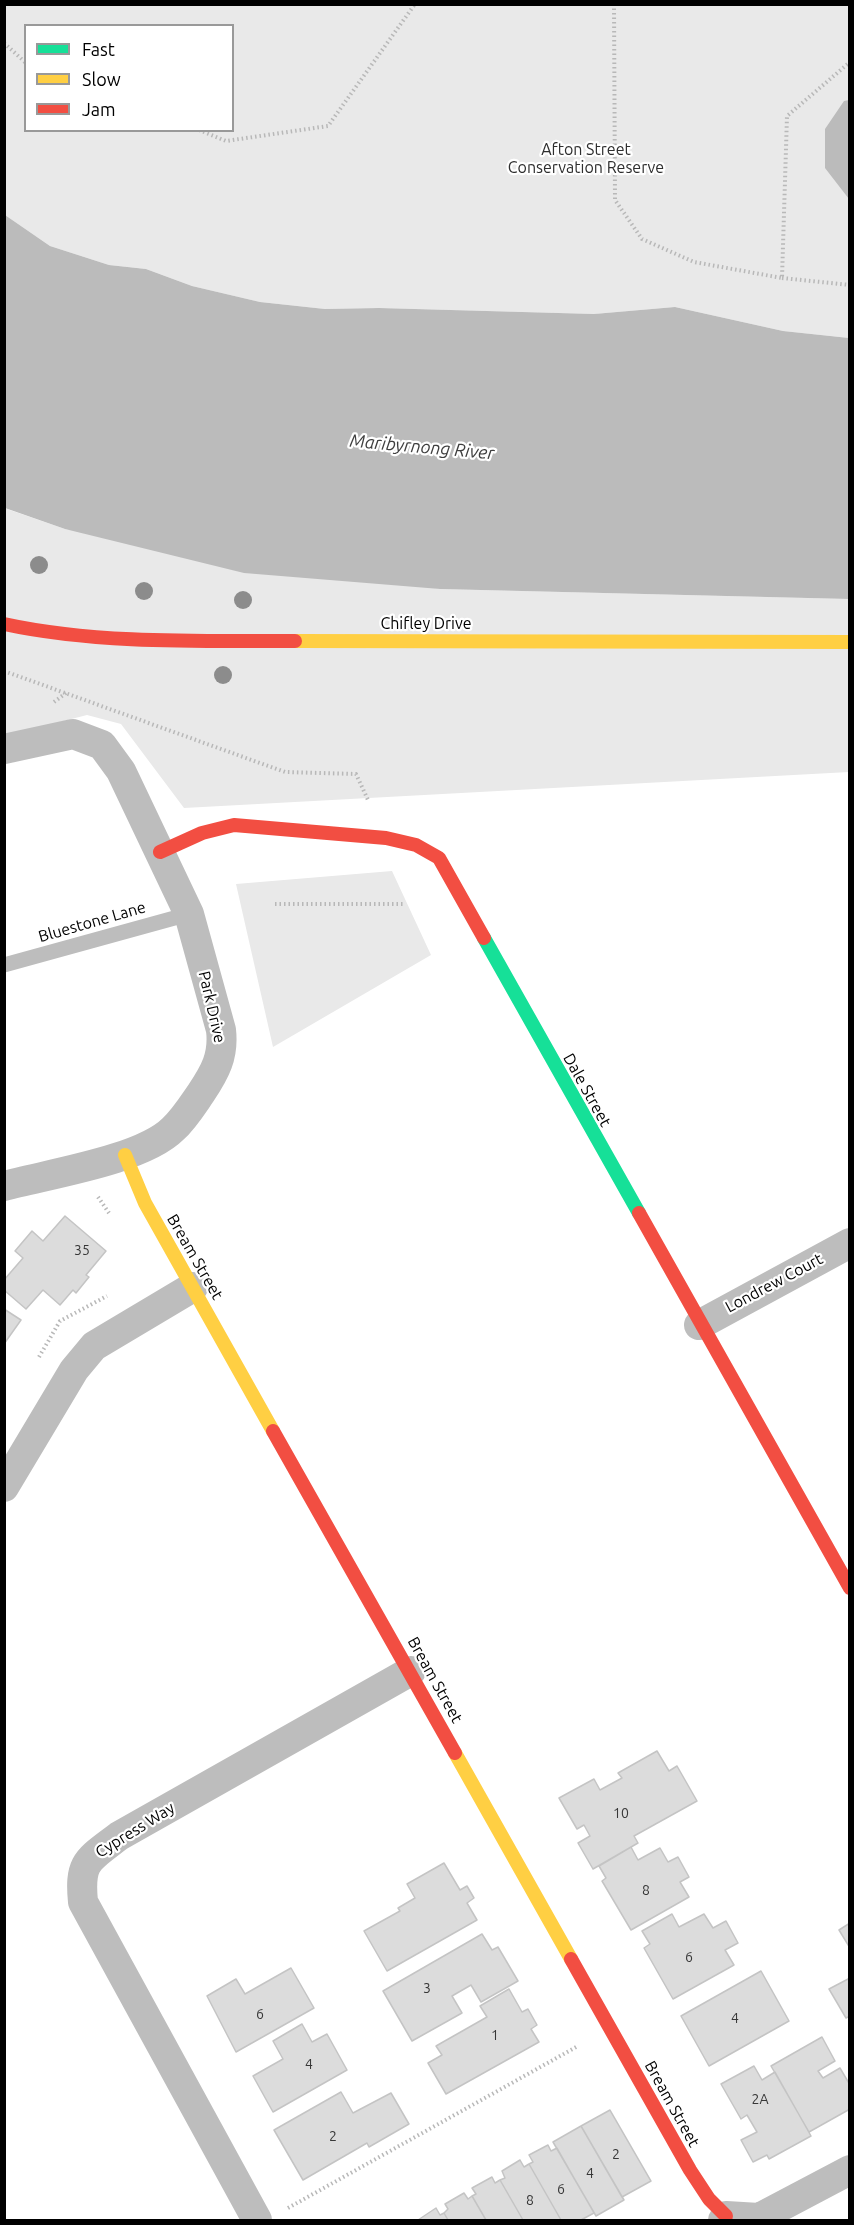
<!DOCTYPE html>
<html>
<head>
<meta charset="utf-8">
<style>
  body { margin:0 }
  #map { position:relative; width:854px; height:2225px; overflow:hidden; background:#fff; font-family:Ubuntu,sans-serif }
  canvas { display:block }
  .frame { position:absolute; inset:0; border:6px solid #000; pointer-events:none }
  .legend { position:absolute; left:24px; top:24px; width:210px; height:108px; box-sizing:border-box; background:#fff; border:2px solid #999; margin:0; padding:8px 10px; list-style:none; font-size:18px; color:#000 }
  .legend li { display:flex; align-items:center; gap:12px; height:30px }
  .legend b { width:30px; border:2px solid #999 }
</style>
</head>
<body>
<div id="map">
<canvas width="854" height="2225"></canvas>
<div class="frame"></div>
<ul class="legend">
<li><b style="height:8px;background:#16e098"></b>Fast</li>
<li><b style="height:8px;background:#ffcf43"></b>Slow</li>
<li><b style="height:8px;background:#f24e42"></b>Jam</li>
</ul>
</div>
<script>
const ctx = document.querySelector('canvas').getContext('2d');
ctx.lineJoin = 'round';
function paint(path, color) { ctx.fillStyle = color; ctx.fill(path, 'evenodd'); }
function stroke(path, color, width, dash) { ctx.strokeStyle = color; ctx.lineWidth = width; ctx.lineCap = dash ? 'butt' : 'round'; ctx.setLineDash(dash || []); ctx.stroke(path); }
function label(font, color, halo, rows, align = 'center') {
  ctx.font = font + ' Ubuntu,sans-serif'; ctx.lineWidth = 4.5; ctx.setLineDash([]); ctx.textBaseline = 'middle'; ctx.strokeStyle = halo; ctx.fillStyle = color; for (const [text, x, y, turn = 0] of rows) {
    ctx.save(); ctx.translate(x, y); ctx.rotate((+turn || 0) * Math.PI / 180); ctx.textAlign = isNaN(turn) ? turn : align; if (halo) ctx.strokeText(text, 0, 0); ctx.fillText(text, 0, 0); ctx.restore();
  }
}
paint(new Path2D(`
  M4 5H849V338L783 331 675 307 594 314 379 308 325 309 260 302 192 286 146 269 109 265 50 246 5 215ZM26 26H232V130H26Z
  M4 508 65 529 440 589 849 599V772L184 808 121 724 87 715 5 736Z
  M392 871 431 955 273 1047 236 884Z`), '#e9e9e9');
paint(new Path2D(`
  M849 100H850L849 199 825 168V129L844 101Z
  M5 215 50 246 109 265 146 269 192 286 260 302 325 309 379 308 594 314 675 307 783 331 849 338V599L440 589 244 573 65 529 5 508Z`), '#bbb');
const building = new Path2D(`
  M65 1216 106 1251 86 1275 89 1277 76 1293 73 1290 60 1305 43 1290 26 1309 4 1290V1280L23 1258 15 1251 32 1231 43 1241Z
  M4 1309 21 1320 4 1344Z
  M657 1751 669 1771 677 1766 697 1801 634 1836 638 1843 593 1869 578 1843 590 1836 584 1825 577 1829 559 1798 594 1779 600 1790 622 1778 618 1773Z
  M631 1847 638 1860 660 1848 668 1862 678 1857 689 1877 680 1882 689 1897 631 1930 602 1881 606 1878 599 1866Z
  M444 1863 460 1890 467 1886 474 1898 467 1903 477 1920 387 1971 364 1931 400 1911 398 1908 415 1898 407 1884Z
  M672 1914 679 1927 704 1914 713 1928 726 1921 738 1943 725 1950 734 1965 673 1999 644 1948 650 1944 642 1931Z
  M850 1923V1948L839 1930Z
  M482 1934 492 1950 498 1947 518 1981 481 2002 471 1985 452 1996 462 2013 412 2041 383 1991Z
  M291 1968 314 2008 236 2052 207 1996 236 1979 245 1994Z
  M761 1971 789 2021 709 2066 681 2016Z
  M850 1978V2016L846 2018 829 1989Z
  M509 1989 522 2012 528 2009 537 2025 531 2029 539 2042 446 2094 428 2063 442 2055 436 2046 487 2017 480 2006Z
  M302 2024 312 2042 327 2034 347 2070 273 2112 253 2076 283 2059 273 2041Z
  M822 2037 835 2061 818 2071 823 2078 840 2068 850 2085V2109L809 2132 771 2066Z
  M754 2066 762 2080 775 2072 811 2136 769 2159 767 2155 753 2162 741 2140 757 2132 747 2115 741 2119 721 2084Z
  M341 2092 353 2113 391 2093 409 2124 369 2147 367 2143 303 2180 274 2130Z
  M610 2110 651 2181 622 2197 581 2126Z
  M581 2126 624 2200 596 2216 553 2142Z
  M548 2145 551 2151 557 2148 594 2213 581 2220H561L529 2164 533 2162 529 2155Z
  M520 2160 524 2167 529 2164 561 2220H523L500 2180 505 2178 502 2171Z
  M492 2177 495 2183 500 2180 523 2220H486L472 2196 476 2194 472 2188Z
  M464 2193 468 2199 472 2196 486 2220H448L444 2213 448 2209 445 2204Z
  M436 2208 440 2215 444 2213 448 2220H418Z`);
paint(building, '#dcdcdc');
stroke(building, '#c4c4c4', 1.5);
stroke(new Path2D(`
  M614 4 615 200 642 239 694 262 782 278 787 116 850 62
  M4 43 26 63
  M199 130 226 141 328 126 415 4
  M782 278 850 285
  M4 671 285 772 356 774 368 800
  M54 702 66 693
  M275 904H404
  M98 1197 109 1213
  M39 1357 60 1321 107 1296
  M288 2208 578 2046`), '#b8b8b8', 4, [1.5, 3]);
stroke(new Path2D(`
  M4 965 189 914`), '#bdbdbd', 15);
stroke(new Path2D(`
  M4 749 73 734 102 745 121 771 189 914 221 1030C224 1056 215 1072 201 1093 192 1106 184 1119 173 1129 142 1160 48 1174 4 1186
  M699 1325 850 1243
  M4 1487 74 1370 94 1346 193 1287
  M257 2220 83 1902C79 1861 88 1860 119 1836L411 1671
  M723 2220 726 2216 759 2218 850 2170`), '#bdbdbd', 30);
stroke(new Path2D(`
  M484 938 639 1213`), '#16e098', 14);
stroke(new Path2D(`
  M295 641 850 642
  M125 1155 145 1203 273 1431
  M455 1753 571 1959`), '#ffcf43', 14);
stroke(new Path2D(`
  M4 624C96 644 201 641 295 641
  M160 852 202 833 234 825 386 838 416 845 439 858 484 938
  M639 1213 850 1588
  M273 1431 455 1753
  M571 1959 690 2170 709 2199 726 2216`), '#f24e42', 14);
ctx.fillStyle = '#8c8c8c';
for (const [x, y] of [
  [39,565],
  [144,591],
  [243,600],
  [223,675]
]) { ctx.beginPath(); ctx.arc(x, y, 9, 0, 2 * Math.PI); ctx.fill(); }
label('14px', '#373737', null, [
  ["35",82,1250],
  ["10",621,1813],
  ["8",646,1890],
  ["6",689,1957],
  ["3",427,1988],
  ["6",260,2014],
  ["4",735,2018],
  ["1",495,2035],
  ["4",309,2064],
  ["2A",760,2099],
  ["2",333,2136],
  ["2",616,2154],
  ["4",590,2173],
  ["6",561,2189],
  ["8",530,2200]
]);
label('16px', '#2e2e2e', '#fff', [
  ["Afton Street",586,150],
  ["Conservation Reserve",586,168]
]);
label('16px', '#000', '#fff', [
  ["Chifley Drive",426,624],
  ["Bluestone Lane",92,922,-16],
  ["Park Drive",212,1007,77],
  ["Dale Street",587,1090,61],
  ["Bream Street",195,1257,60],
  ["Londrew Court",774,1283,-28],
  ["Bream Street",435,1680,61],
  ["Cypress Way",135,1830,-32],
  ["Bream Street",672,2104,61]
]);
label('italic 18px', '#3f3f3f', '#fff', [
  ["Maribyrnong River",422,447,5]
]);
</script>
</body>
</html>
